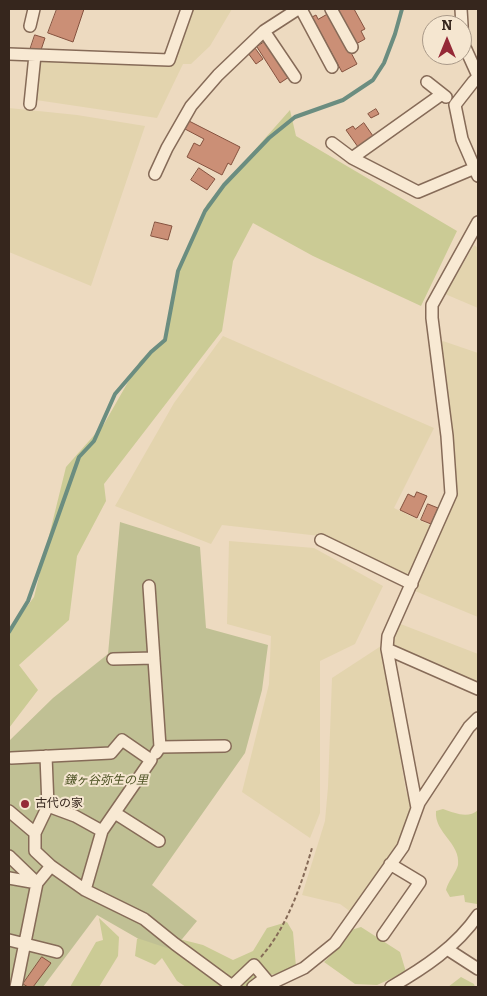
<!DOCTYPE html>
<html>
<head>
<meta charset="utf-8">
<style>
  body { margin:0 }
  #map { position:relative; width:487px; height:996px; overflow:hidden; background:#eddac0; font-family:Bitter,serif }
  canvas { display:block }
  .frame { position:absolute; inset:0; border:10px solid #36261d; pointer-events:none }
  .north { position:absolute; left:422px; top:15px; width:50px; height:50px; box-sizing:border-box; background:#f5e6d0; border:1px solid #a99988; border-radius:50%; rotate:0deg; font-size:14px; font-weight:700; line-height:20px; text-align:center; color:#36261d }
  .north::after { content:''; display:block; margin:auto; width:18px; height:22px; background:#952937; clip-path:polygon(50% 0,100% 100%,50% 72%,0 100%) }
</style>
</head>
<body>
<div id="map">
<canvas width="487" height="996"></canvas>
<div class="frame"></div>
<div class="north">N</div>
</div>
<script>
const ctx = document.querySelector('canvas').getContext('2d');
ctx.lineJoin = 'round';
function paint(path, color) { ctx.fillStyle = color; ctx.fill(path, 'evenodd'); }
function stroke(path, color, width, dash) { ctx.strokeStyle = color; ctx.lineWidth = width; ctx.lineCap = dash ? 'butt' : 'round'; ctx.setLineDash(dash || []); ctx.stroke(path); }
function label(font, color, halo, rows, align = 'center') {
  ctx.font = font + ' Bitter,"Noto Sans JP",serif'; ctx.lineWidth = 4; ctx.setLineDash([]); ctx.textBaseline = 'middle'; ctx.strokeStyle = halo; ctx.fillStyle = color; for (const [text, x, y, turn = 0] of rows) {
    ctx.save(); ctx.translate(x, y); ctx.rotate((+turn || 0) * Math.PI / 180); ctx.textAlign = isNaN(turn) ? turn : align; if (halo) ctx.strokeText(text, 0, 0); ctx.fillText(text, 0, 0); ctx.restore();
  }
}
paint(new Path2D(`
  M192 9H232L210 46 191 64H183L157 118 36 100 39 59 172 63Z
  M9 108 77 115 145 126 91 286 9 252Z
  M474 245 478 248V308L445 294Z
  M223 336 434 428 394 508 434 527 411 579 320 536 222 525 211 544 115 506 174 403Z
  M440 340 478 353V617L415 591 431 557 455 496Z
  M229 541 314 548 383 586 355 644 320 661V813L310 838 242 792 269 684 271 636 227 624Z
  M398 623 478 654V687L391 648V641Z
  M381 646 406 791 413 808 399 843 351 912 340 904 302 895 325 821 328 787 332 678Z`), '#e3d4ae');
paint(new Path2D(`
  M290 110 296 136 457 231 421 306 313 256 253 223 233 261 222 331 104 484 106 501 77 556 69 620 19 665 38 690 9 728V631L34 597 66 467 104 424 140 361 165 338 178 270 207 204Z
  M443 809C455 813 468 819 478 810V901L477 904 465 902 464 895 450 897 446 890C448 881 456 873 458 865 461 843 434 833 436 811Z
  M99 918 119 937 118 956 99 987H70L96 942 103 940Z
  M287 922 293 932 296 967 287 973 269 975 255 987H186L177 981 162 958 155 965 135 956 137 939 148 931 203 945 233 960 253 951 267 928Z
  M361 927 400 952 406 972 377 985 355 984 324 962 339 947 351 930Z
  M461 977 474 984 475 987H448Z`), '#cbcb95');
paint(new Path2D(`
  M120 522 200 547 206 628 268 645 262 690 245 753 152 885 197 921 173 950 137 938 97 915 43 987H9V741L53 698 108 654Z`), '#c0c094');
stroke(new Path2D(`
  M9 632 28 601 79 457 94 441 115 394 151 352 165 340 178 271 205 211 224 185 269 138 295 117 343 100 373 80 384 63 395 34 402 9`), '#6b8d80', 4);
const building = new Path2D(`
  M57 9H84L73 42 48 33Z
  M337 9H354L365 29 361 31 365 39 356 44Z
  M330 13 357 64 342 72 312 17 316 15 318 19Z
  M35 35 45 38 41 50H30Z
  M266 41 289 77 280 83 257 47Z
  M255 48 263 59 256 64 248 53Z
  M376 109 379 114 371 118 368 114Z
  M189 121 240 147 231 165 228 163 222 175 187 157 194 143 200 146 204 139 185 129Z
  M364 123 373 136 358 147 346 130 353 126 355 129Z
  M199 168 215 179 207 190 191 180Z
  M155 222 172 226 168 240 151 236Z
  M417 492 427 496 417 518 400 510 408 494 414 497Z
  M428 504 438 508 431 524 421 520Z
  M42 957 51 963 33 987H28L23 984Z`);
paint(building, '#cb8f76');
stroke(building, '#85523f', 1);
const minor = new Path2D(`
  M301 9 332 67
  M331 9 352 47
  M461 9 462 25
  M30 26 34 9
  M462 26 463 43 478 76
  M264 31 295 77
  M9 54 169 60 187 9
  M478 77 473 82 455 105 462 139 478 176
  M427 82 446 97
  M30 104 35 55
  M332 143 352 158 418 192 475 168
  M352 158 442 94
  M155 174 167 148 191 106 218 75 264 31 298 9
  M321 540 412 584
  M149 586 160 747
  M387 649 478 689
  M113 659 154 658
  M156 753 160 747 225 746
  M46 756 48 806 35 833V851L51 866 85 890 144 919 175 944 232 986 254 965 270 984
  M11 758 111 753 122 740 151 760 102 831 85 890
  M48 806 75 816 102 831
  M417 808 387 649 388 636 451 494 447 436 432 318V305L478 222
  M9 811 35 833
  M115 813 159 841
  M9 856 37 883 9 878
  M383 935 420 882 390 864
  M9 940 57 952
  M447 949 478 969
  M16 987 37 883 51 866
  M253 987 265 978
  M267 987 270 984 304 968 335 943 403 847 419 803 469 727 478 718
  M391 987C424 968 456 947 478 915`);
stroke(minor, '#866b58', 14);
stroke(new Path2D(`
  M261 957C287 927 301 886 312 848`), '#866b58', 2, [4, 2.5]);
stroke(minor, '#f8e9d3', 11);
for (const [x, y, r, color] of [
  [25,804,5,"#952937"]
]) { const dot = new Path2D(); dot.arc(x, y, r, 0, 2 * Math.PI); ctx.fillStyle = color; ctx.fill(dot); stroke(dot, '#f5e6d0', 2); }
label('italic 12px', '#4c5223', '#f5e6d0', [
  ["鎌ヶ谷弥生の里",106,781]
]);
label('12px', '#36261d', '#f5e6d0', [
  ["古代の家",35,804]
], 'left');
</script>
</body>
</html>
